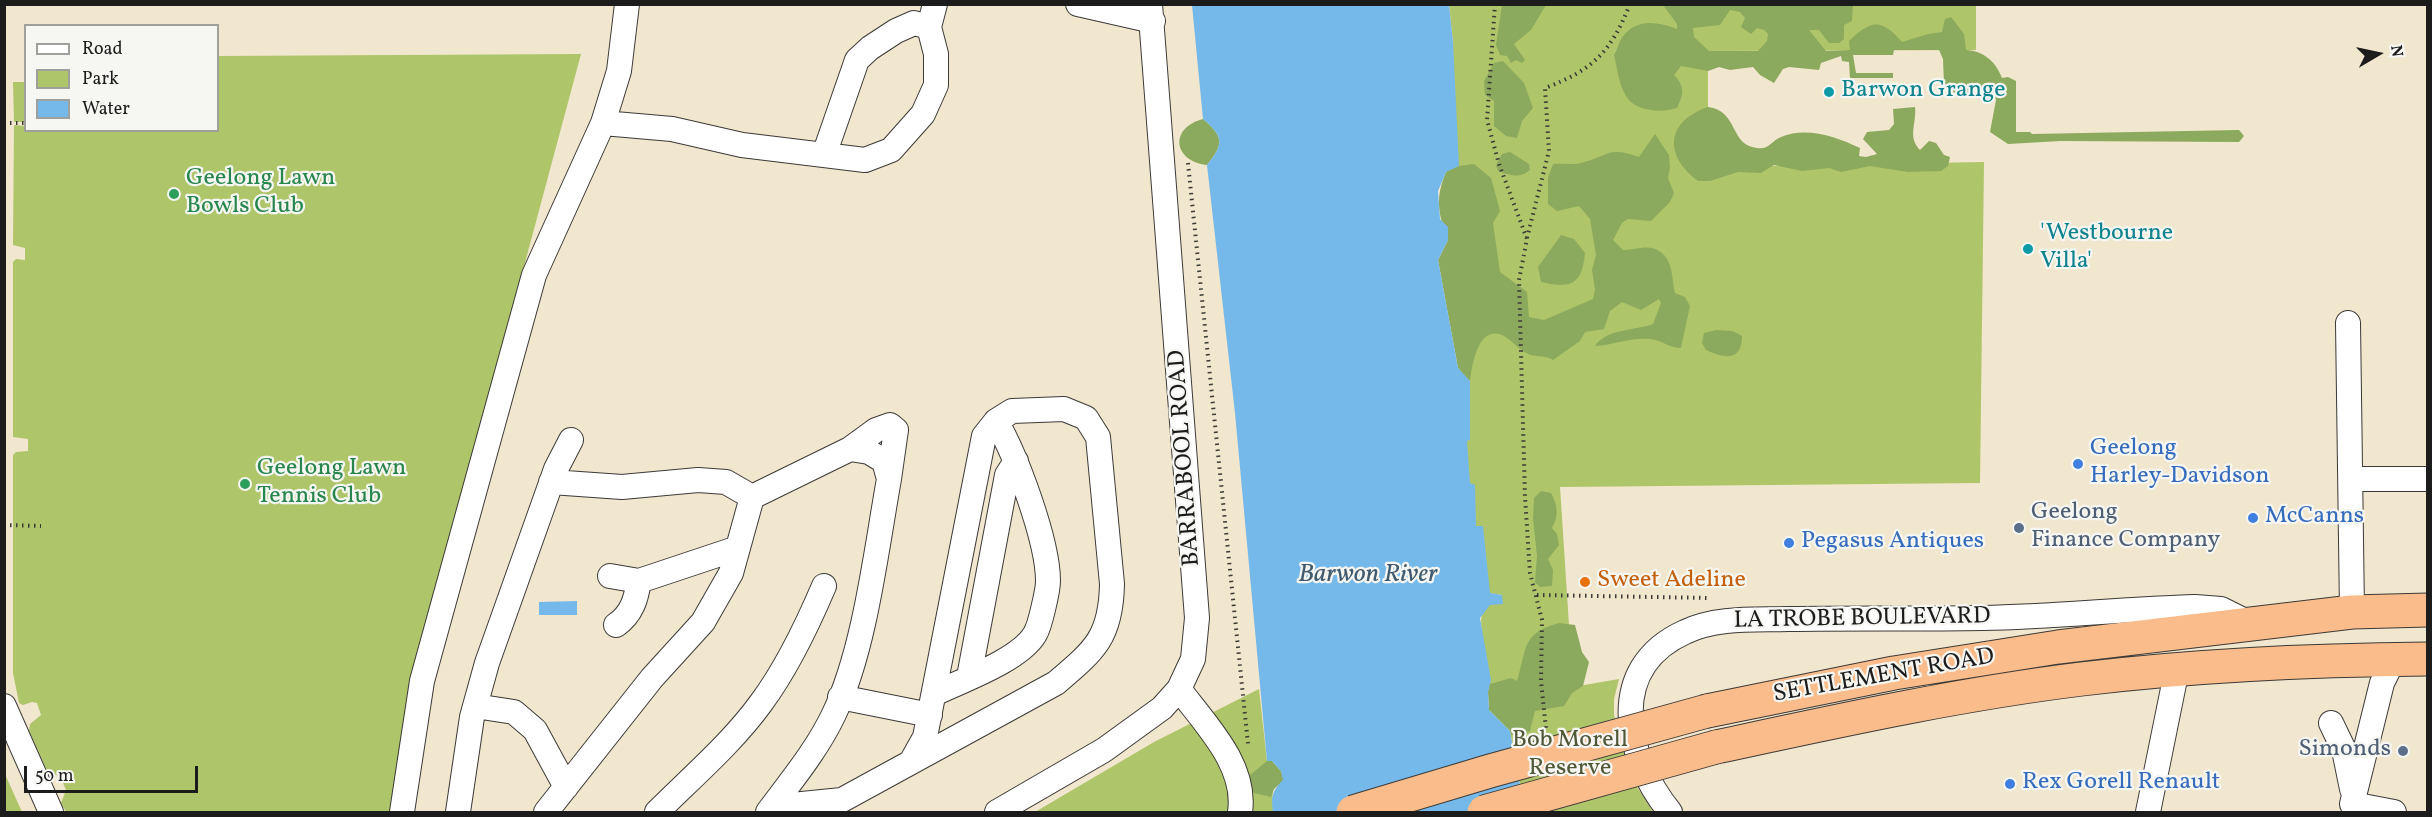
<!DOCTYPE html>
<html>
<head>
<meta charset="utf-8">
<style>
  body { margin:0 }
  #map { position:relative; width:2432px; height:817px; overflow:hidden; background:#f1e6ce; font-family:Vollkorn,serif }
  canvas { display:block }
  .frame { position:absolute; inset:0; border:6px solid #1c1c1c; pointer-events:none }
  .legend { position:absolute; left:24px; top:24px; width:195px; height:108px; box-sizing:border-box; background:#f6f6f2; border:2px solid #9f9f9c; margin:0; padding:8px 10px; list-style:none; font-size:18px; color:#1c1c1c }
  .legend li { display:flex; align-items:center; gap:12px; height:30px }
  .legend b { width:30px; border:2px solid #9f9f9c }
  .north { position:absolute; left:2348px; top:24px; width:60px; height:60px; -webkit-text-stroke:4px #f6f6f2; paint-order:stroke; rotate:81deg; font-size:16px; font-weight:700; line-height:24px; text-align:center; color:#1c1c1c }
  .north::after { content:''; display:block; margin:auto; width:21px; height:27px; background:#1c1c1c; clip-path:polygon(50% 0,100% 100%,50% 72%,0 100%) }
  .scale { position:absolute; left:24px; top:766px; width:174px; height:27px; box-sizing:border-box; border:3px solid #1c1c1c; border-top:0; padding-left:8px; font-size:18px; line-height:21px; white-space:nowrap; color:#1c1c1c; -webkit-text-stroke:4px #f6f6f2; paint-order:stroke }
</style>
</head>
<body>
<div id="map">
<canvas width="2432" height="817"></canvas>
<div class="frame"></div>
<ul class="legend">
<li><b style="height:8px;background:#fff"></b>Road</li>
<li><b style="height:16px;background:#afc569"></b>Park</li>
<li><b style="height:16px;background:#75b9eb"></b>Water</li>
</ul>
<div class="north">N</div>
<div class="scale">50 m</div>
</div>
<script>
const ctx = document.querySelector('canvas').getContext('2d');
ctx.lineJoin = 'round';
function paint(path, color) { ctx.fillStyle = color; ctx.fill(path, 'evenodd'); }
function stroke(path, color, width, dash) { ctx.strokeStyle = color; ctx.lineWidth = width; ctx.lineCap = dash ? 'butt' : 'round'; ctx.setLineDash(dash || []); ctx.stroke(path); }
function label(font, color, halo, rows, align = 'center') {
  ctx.font = font + ' Vollkorn,serif'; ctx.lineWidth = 4.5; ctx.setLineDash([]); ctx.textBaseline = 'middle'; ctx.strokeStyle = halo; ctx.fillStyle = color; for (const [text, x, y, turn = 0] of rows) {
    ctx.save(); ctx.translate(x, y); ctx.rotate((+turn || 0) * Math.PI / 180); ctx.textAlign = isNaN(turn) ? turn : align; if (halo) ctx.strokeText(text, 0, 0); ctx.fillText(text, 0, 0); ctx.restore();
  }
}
paint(new Path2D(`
  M1449 5H1976V50L1708 51V167L1984 162 1980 483 1560 487 1573 687 1619 679 1614 699V715L1637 787 1653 812H1525L1510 731 1488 692C1494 669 1474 623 1484 610 1488 604 1497 600 1502 595L1482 592 1474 557 1446 172 1453 42Z
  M581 54 519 285 397 812H66L61 803 66 790 60 776 48 773 29 731 30 724 41 715 37 703 32 702 23 705 19 703 13 673V455L16 452 28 451V439L13 437V262L16 259 25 260V248L13 245 14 125 25 126 26 130H218V56Z
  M13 82H25V122H14Z
  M1259 689 1267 761H1272L1273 812H1035L1154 742Z
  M4 774H5L22 812H5Z`), '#afc569');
paint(new Path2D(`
  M1502 5H1546L1531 30 1514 44 1525 60 1522 63 1516 60 1511 63 1507 56 1500 55 1496 45Z
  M1663 5H1853L1852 21 1844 25V39L1839 43H1829L1819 30H1809L1826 51 1850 50 1849 41C1871 20 1881 18 1902 42L1928 34 1942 32 1945 19 1951 17 1964 34 1966 50C1984 51 1996 62 2002 78L2008 77 2016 81V132H2030L2032 134 2239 130 2244 136 2239 142 2060 141 2008 144 1990 132 1996 100 1994 93 1979 86 1967 95H1957L1944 84 1943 59 1939 50H1894L1893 55H1853L1856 73H1893V78H1850L1849 62 1842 61 1841 56 1821 63 1819 70 1789 67 1783 69 1774 83 1760 75 1753 67 1730 70 1719 67 1708 71 1681 66 1674 75C1685 86 1684 94 1677 108 1662 113 1635 112 1626 96 1619 85 1617 67 1614 55 1617 50 1618 46 1620 41 1633 18 1656 21 1677 29V24ZM1730 10 1740 12 1745 18 1741 27 1751 34 1757 28 1764 30 1768 34 1767 41 1758 51H1709L1694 37 1693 28 1720 25Z
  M1503 61 1524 83 1533 108 1522 121 1517 138 1506 136 1494 126V101L1485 95 1484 81 1494 63Z
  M1708 107C1739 111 1729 145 1757 148 1769 150 1771 141 1781 137 1806 126 1837 137 1860 148L1859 156 1866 157 1877 154 1863 139 1867 132 1889 130 1894 124 1893 109 1915 107C1917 123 1907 137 1920 150L1929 141 1936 143 1944 155 1950 157 1948 166 1941 171 1908 172 1870 166 1841 172 1829 168 1802 171 1774 165 1761 173 1738 172 1710 181H1698C1663 155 1666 121 1708 107Z
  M1203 119C1224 137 1224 144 1207 165 1173 161 1169 128 1203 119Z
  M1655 134 1669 155 1670 168 1668 178 1674 193 1670 202 1651 221 1628 219 1622 223 1613 240 1623 250C1631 250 1645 246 1652 248 1674 254 1671 276 1675 293L1685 297 1690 306 1681 348C1669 348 1662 340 1650 339 1630 337 1615 345 1595 346 1607 328 1635 331 1653 324L1661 303 1659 299 1641 310 1622 302 1610 311 1604 329 1585 332 1580 341 1553 360C1545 355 1539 357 1531 355 1521 352 1513 341 1504 336 1478 323 1472 366 1470 381L1458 368 1438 260 1448 240C1438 214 1435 198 1446 172L1459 166 1474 164 1491 178 1500 211 1493 223 1500 272 1527 292 1529 317 1544 320 1593 299 1595 290 1592 270 1596 255 1590 219 1579 206 1557 211 1548 204V178L1553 164C1562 163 1571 165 1581 163 1610 156 1606 146 1639 157Z
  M1510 152 1529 164 1530 170C1520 179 1509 175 1498 171L1496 165 1502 154Z
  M1561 235 1574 239 1585 253C1582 285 1571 289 1541 282L1538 267Z
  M1716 330 1733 331 1742 336C1742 361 1725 359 1706 350L1702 343 1704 333Z
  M1541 491 1551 493C1558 506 1559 516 1552 528L1557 534 1559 545 1548 559 1553 570 1552 586 1540 587 1535 582 1537 556 1533 519 1534 498Z
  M1559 623 1575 625 1582 652 1589 662 1583 686 1572 693 1564 706 1535 711 1530 731 1521 736 1511 735 1510 731 1489 710 1488 692 1490 684 1511 678 1517 681C1527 649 1521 633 1559 623Z
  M1267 761H1272L1281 771 1284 780 1274 789 1271 797 1254 793 1248 784 1250 775Z`), '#8baa5d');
paint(new Path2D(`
  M1192 5H1449L1453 42 1459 166 1446 172 1438 191 1440 219 1448 227V240L1438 260 1458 368 1470 381V440L1467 441 1470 483 1475 485 1476 526H1483L1490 593 1502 595 1503 604 1490 605 1480 618 1491 680 1488 692 1489 710 1510 731 1525 812H1273C1271 797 1272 791 1283 780L1281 771 1272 761H1267L1235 413 1207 165C1224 144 1224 137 1203 119Z
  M577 601V615H539V602Z`), '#75b9eb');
const minor = new Path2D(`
  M1078 4 1153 21
  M603 123 672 129 742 145 865 160 891 150 923 114 936 85V54L929 27 935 4
  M824 155 857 60 870 48 896 31 914 23 929 27
  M2348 323 2352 612
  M850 449 876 430 890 425 896 430 889 479
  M2351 479H2428
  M551 482 622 487 698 480 726 482 752 497 850 449 869 452 884 461 889 479C876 551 865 649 834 714 817 750 791 781 768 812
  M610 576 639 581 738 548
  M616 625C632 614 636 599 639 581
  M2394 659 2382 683 2352 804 2394 812
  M969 677 1007 475 1016 461
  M1179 689C1205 724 1247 765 1240 812
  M934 694C961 681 1020 660 1035 634 1040 626 1048 590 1048 581 1048 541 1016 455 996 421
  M840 697 930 715
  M4 706 51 812
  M475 706 514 712 535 730 566 787
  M2331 723 2344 750 2352 789
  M772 807 842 800 1056 683C1095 650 1111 637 1112 584L1098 437 1086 418 1064 409 1012 411 996 421 984 436 925 737 911 762
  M402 812 422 681 534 275 603 123 619 71 627 4
  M458 812 472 717 487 663 556 469 571 440
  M546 812 652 678 703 622 731 573 752 497
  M657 812C692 777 732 743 761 703 787 668 807 626 824 586
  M997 812 1104 750 1162 708 1179 689 1193 659 1197 618 1150 4
  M1670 812C1625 757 1605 668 1685 632 1716 617 1754 620 1788 619 1853 618 1918 619 1983 618 2054 617 2124 609 2195 607L2221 609 2249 623
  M2148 812 2177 669`);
const highway = new Path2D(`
  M1707 711 1894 673 2058 647 2352 612 2428 610
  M1716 747C1837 721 1959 694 2082 679 2197 665 2312 660 2428 659`);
stroke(minor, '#3c3a37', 26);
stroke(highway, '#3c3a37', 35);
stroke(new Path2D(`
  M1495 4 1487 120 1499 164 1527 239 1519 280 1525 497 1530 573 1542 620 1541 681 1546 729
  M4 123H26
  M1188 163 1248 744
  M1527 238 1549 151 1545 88C1593 70 1611 52 1630 4
  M4 525 41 526
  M1537 595 1711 598`), '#3c3a37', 4, [1.5, 4.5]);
stroke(minor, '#fff', 24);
stroke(highway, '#fabc8b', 33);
const highwayBridge = new Path2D(`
  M1353 812 1490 771 1707 711
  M1484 812 1716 747`);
stroke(highwayBridge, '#3c3a37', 35, []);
stroke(highwayBridge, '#fabc8b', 33);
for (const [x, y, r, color] of [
  [1829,92,6,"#0f9aa8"],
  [174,194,6,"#2e9e5b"],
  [2028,249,6,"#0f9aa8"],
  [2078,464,6,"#3f7fe0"],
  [245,484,6,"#2e9e5b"],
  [2253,518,6,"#3f7fe0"],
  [2019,528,6,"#5c6f8a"],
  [1789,543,6,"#3f7fe0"],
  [1585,582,6,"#e8710a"],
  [2403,751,6,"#5c6f8a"],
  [2010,784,6,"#3f7fe0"]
]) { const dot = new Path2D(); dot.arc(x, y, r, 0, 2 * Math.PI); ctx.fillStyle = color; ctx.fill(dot); stroke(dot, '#f6f6f2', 2); }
label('24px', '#0d838f', '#f6f6f2', [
  ["Barwon Grange",1841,92],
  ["'Westbourne",2040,235],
  ["Villa'",2040,263]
], 'left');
label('24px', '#27864d', '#f6f6f2', [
  ["Geelong Lawn",186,180],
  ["Bowls Club",186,208],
  ["Geelong Lawn",257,470],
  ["Tennis Club",257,498]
], 'left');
label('24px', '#366cbe', '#f6f6f2', [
  ["Geelong",2090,450],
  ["Harley-Davidson",2090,478],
  ["McCanns",2265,518],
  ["Pegasus Antiques",1801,543],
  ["Rex Gorell Renault",2022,784]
], 'left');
label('24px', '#1c1c1c', '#f6f6f2', [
  ["BARRABOOL ROAD",1186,458,-94],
  ["LA TROBE BOULEVARD",1862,620,-1],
  ["SETTLEMENT ROAD",1884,677,-10]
]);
label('24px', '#4e5e75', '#f6f6f2', [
  ["Geelong",2031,514],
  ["Finance Company",2031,542],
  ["Simonds",2391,751,"right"]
], 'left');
label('24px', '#c56008', '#f6f6f2', [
  ["Sweet Adeline",1597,582]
], 'left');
label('24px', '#4f5737', '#f6f6f2', [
  ["Bob Morell",1570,742],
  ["Reserve",1570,770]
]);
label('italic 26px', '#405b6f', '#f6f6f2', [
  ["Barwon River",1368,576]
]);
</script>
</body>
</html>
